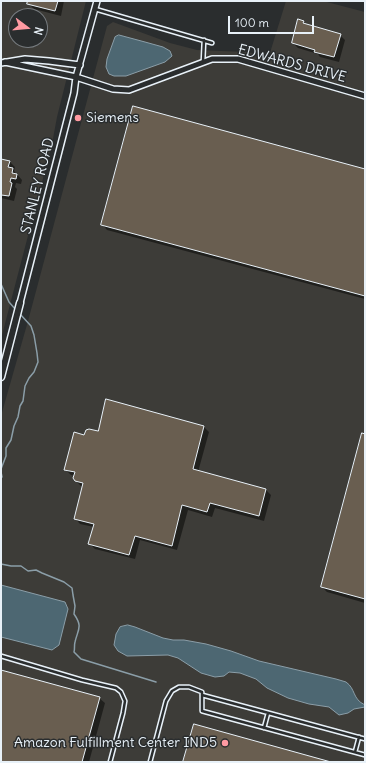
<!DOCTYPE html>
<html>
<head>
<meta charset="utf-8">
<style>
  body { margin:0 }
  #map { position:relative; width:366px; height:763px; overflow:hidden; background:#2a2d2e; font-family:Delius,sans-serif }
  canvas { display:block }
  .frame { position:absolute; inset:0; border:2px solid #e8f1f8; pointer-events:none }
  .north { position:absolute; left:8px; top:8px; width:40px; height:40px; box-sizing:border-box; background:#2a2d2e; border:1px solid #767b7f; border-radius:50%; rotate:106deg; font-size:11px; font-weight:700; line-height:16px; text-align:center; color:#e8f1f8 }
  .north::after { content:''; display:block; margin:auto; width:14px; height:18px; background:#ff9aa2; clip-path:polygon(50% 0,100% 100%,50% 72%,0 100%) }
  .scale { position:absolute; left:228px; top:16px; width:86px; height:18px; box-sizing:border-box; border:2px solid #e8f1f8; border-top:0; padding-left:5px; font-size:12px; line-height:14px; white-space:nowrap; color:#e8f1f8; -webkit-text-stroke:3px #2a2d2e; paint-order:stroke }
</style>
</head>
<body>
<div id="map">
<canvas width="366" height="763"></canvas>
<div class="frame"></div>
<div class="north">N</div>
<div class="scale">100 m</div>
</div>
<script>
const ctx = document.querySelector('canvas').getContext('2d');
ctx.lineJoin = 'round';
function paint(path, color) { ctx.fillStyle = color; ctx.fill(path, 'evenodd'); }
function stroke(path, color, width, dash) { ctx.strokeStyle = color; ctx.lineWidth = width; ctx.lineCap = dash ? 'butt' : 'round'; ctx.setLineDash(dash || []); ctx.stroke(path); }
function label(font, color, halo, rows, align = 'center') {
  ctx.font = font + ' Delius,sans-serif'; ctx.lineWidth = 3; ctx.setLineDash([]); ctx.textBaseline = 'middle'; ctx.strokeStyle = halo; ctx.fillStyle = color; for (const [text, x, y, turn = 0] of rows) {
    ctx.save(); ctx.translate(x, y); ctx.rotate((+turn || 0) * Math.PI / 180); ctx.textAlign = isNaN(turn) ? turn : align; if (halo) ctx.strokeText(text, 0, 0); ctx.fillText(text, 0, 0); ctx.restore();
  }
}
paint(new Path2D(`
  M1 1H86L57 117 52 144 1 339ZM16 16H40V40H16Z
  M286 1H323L365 12V762H1V416L28 321 107 26 113 22 170 43 197 50 247 52 269 56Z`), '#3d3c38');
const water = new Path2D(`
  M119 35 145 42 163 47 170 51 172 56 165 62 126 76H114L109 74 106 67 107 59 115 37Z
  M1 585 65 602 68 609 59 645 52 650 1 637Z
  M128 625 135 627 163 638 173 640H184L206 644 231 651 259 661 336 679C339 680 343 681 346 682 356 689 352 699 365 705V707L354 709 348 713 339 715 329 707 309 704 288 698 267 688 256 679 240 673 229 672 224 676 215 677 201 673 178 658 168 655 127 656 118 651 114 645 116 634 120 627Z`);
paint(water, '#4d6772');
stroke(water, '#8b9ea8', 1);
paint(new Path2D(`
  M29 1H64L61 16 34 9 29 4Z
  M303 21 306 25 340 35 345 40 339 62 320 57 318 54 298 48 293 43Z
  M1 160 10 162 15 167 14 171 22 180 21 184 16 183 15 187 17 189 14 201 1 198Z
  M365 170V299L107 230 102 224Z
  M204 427 209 432 198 472 266 490 271 495 264 521 215 508 212 517 188 510 177 550 140 540 135 559 95 549 90 544 94 527 80 524 75 518 84 487 81 486 75 480V476L71 475 65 469 85 436 99 432Z
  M365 435V603L327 592 322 587Z
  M1 671 99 698 105 703 89 762H1Z`), '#0007');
stroke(new Path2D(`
  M1 284 9 302 16 310
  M1 469 6 456V448L11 440 14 426 18 417 20 406 23 401 25 386 29 378 34 372 38 362 37 353 34 335 31 326 20 314
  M1 472 2 477 1 478
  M1 564 11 566H21L28 571 36 570 42 573 64 582 72 588 73 595 75 606 74 614C83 627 78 629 75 642 74 645 75 649 74 652L81 659 156 682`), '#8b9ea8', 1.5);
const building = new Path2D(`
  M28 1H58L55 11 27 4Z
  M298 19 304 21 303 23 341 34 334 57 314 52 315 50 292 43Z
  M133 106 365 169V296L101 225Z
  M1 159 10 161 8 167 13 168 12 173 17 174 16 179 11 178 10 182 12 183 9 196 1 195Z
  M106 399 204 426 193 469 266 489 259 516 210 503 207 512 182 505 172 546 135 536 129 555 88 544 94 524 74 519 83 483 75 481 73 478 75 472 64 470 74 432 84 435 86 430 89 429 98 431Z
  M362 433 365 434V599L321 587Z
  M1 670 100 697 82 762H1Z
  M194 724 331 762H183Z`);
paint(building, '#695e50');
stroke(building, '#e8f1f8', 1);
const service = new Path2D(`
  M95 9 212 43
  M203 62 204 40
  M1 656 82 680 116 688 121 692 125 701 123 713 110 762
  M202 695 365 739
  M264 728 268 713
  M355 752 359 737
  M150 762 166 701 172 691 179 687H189L202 692V711L365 755`);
const minor = new Path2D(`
  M5 62 76 77 113 89 129 90 212 59H238L365 96
  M1 63 25 59 49 61 80 65
  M20 303 74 93 76 77 97 1`);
const tertiary = new Path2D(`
  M1 377 20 303`);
stroke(service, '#e8f1f8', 5.5);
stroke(minor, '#e8f1f8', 8);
stroke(tertiary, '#e8f1f8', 9);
stroke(service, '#2a2d2e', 2.5);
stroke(minor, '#2a2d2e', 5);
stroke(tertiary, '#2a2d2e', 6);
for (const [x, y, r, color] of [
  [78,118,4,"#ff9aa2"],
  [225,743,4,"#ff9aa2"]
]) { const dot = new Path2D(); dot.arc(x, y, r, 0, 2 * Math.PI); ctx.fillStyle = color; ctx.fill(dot); stroke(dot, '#2a2d2e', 1.5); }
label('14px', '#e8f1f8', '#2a2d2e', [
  ["EDWARDS DRIVE",292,64,15],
  ["STANLEY ROAD",38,186,-76]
]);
label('14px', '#e8f1f8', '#2a2d2e', [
  ["Siemens",86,118],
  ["Amazon Fulfillment Center IND5",217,743,"right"]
], 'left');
</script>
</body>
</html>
